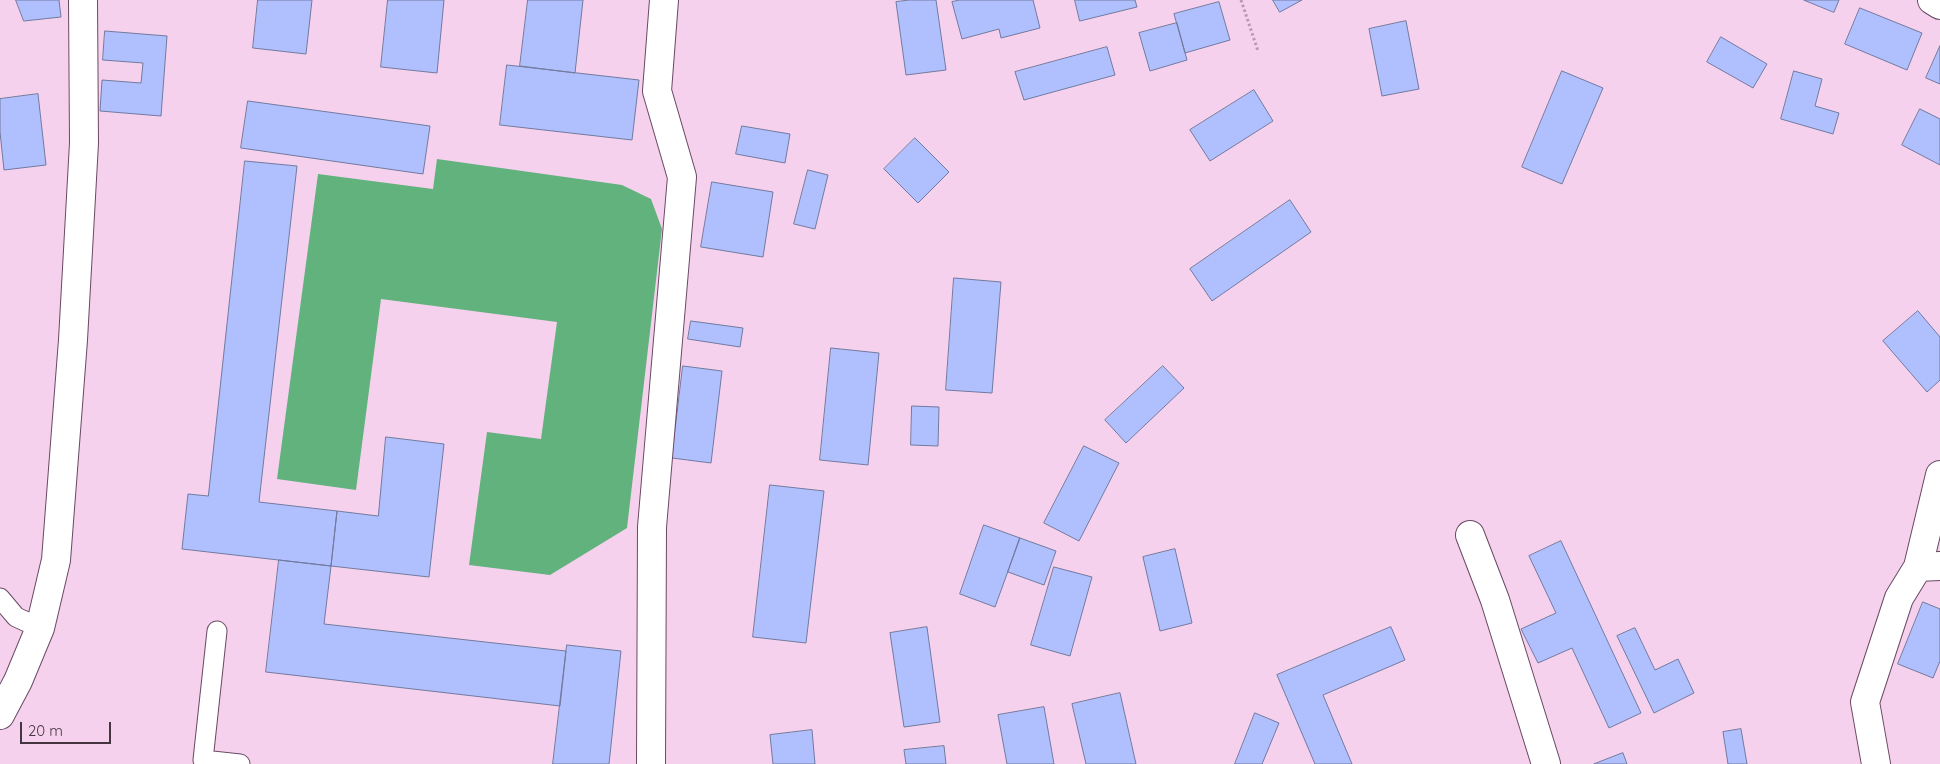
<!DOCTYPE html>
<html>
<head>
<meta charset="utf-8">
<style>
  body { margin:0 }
  #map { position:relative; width:1940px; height:764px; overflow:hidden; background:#f6d1ee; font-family:Quicksand,sans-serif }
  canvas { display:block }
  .scale { position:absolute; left:20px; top:722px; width:91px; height:22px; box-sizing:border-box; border:2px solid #443541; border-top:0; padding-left:6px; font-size:15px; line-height:18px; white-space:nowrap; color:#443541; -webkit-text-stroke:4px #f6d1ee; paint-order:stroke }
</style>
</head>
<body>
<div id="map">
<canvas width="1940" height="764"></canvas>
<div class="scale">20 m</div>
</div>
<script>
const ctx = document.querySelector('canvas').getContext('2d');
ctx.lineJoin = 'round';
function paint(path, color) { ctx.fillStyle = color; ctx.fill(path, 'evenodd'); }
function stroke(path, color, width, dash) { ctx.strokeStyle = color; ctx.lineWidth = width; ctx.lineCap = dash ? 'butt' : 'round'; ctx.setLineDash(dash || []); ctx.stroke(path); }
paint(new Path2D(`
  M437 159 622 185 651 199 662 229 627 528 550 575 469 565 487 432 541 439 557 322 381 299 356 490 277 479 318 174 433 189Z`), '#61b27d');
const building = new Path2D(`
  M16 0H59L61 17 24 21Z
  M258 0H312L306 54 253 48Z
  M388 0H444L437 73 381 67Z
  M528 0H583L575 73 520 66Z
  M910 0H936L946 70 906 75 896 2Z
  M960 0H1033L1040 28 1001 38 999 29 962 39 952 2Z
  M1075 0H1135L1137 7 1080 21Z
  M1273 0H1302L1280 12Z
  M1804 0H1839L1834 12Z
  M1219 2 1230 40 1185 53 1174 14Z
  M1860 8 1922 33 1907 70 1845 44Z
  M1406 21 1419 89 1382 96 1369 29Z
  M1177 23 1187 60 1150 71 1139 33Z
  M105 31 167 36 161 116 100 111 102 80 141 83 143 63 103 60Z
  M1721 37 1767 64 1753 88 1707 62Z
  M1940 46V84L1926 78Z
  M1107 47 1115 75 1024 100 1015 72Z
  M507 65 639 80 632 140 500 125Z
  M1562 71 1603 88 1562 184 1522 167Z
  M1794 71 1822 79 1815 106 1839 113 1833 134 1781 119Z
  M1254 90 1273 121 1210 161 1190 130Z
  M38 94 46 165 4 170 0 132V99Z
  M248 101 430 126 423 174 241 148Z
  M1920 109 1940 119V165L1902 145Z
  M742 126 790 134 785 163 736 154Z
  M915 138 949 172 918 203 884 169Z
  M245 161 297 166 259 502 337 511 331 566 182 549 188 494 208 496Z
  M808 170 828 175 815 229 794 224Z
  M712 182 773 192 763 257 701 247Z
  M1290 200 1311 232 1212 301 1190 269Z
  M954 278 1001 282 992 393 946 390Z
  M1918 311 1940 337V380L1927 392 1883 341Z
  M691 321 743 328 740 347 688 339Z
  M831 348 879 353 868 465 820 460Z
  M683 366 722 371 711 463 672 458Z
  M1163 366 1184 388 1126 443 1105 420Z
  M912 406 939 407 938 446 911 445Z
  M386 437 444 444 429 577 331 566 337 511 378 516Z
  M1084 446 1119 463 1079 541 1044 523Z
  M770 485 824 491 806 643 753 637Z
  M984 525 1020 538 995 607 960 594Z
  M1020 538 1056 551 1044 585 1008 572Z
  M1561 541 1641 713 1609 728 1572 648 1538 663 1521 629 1556 613 1529 556Z
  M1175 549 1192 623 1160 631 1143 557Z
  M279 560 331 566 324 624 566 651 560 706 266 672Z
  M1054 567 1092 577 1070 656 1031 645Z
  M1923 602 1940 609V661L1933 678 1898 664Z
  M927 627 940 722 904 727 890 633Z
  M1391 627 1405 660 1323 695 1352 764H1315L1277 675Z
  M1635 628 1655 670 1678 659 1694 693 1654 713 1617 636Z
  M567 645 621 651 609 764H553Z
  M1120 693 1136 764H1086L1072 704Z
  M1044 707 1054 764H1007L998 715Z
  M1255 713 1279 723 1262 764H1235Z
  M1741 729 1747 764H1728L1723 732Z
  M812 730 815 764H773L770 735Z
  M944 746 946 764H906L904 750Z
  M1623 753 1627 764H1594Z`);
paint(building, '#b0c0fe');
stroke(building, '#717a9e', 1);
const lane = new Path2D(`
  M0 598 16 617 40 628
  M217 631 203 760 240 764`);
const street = new Path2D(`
  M1932 0 1940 5
  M1470 535 1495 600 1546 764
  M1918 567 1940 475
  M0 715 18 681 40 628 56 560 73 340 84 143 83 0
  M651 764 652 527 682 177 657 91 664 0
  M1876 764 1865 702 1899 598 1918 567 1940 566`);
stroke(lane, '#694a63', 21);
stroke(street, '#694a63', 30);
stroke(new Path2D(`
  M1241 0 1258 51`), '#b79ab1', 3, [2.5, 2.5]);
stroke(lane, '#fff', 19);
stroke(street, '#fff', 28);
</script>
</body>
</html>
